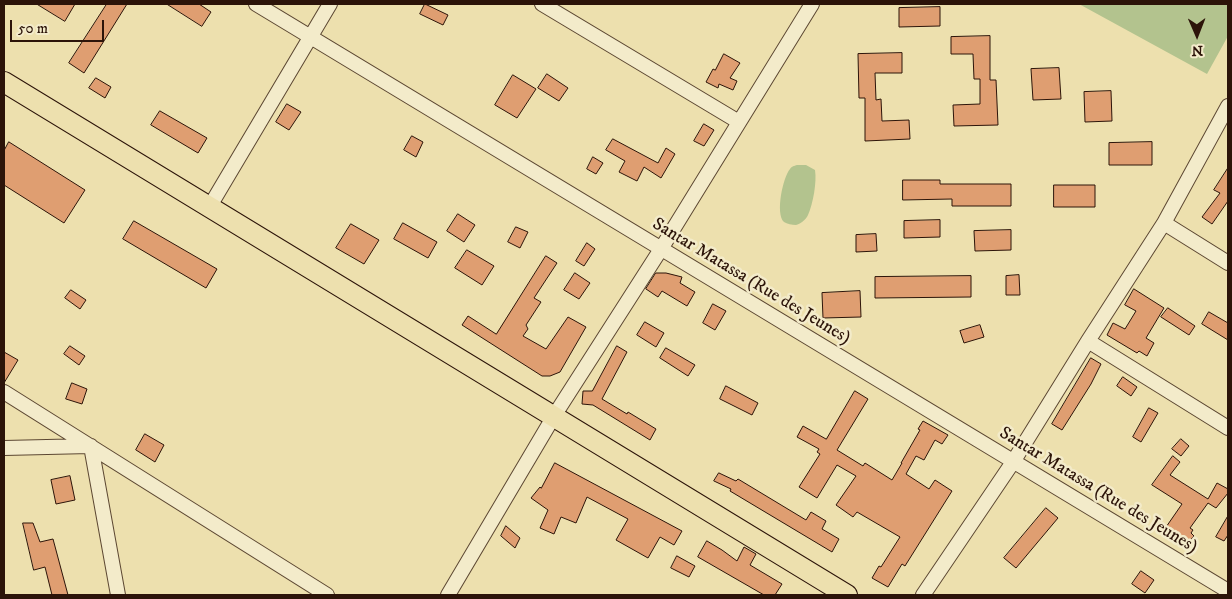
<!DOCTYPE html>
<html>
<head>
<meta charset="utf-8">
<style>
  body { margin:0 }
  #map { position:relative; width:1232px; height:599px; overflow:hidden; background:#ede0ae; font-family:"IM FELL DW Pica",serif }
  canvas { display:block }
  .frame { position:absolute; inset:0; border:5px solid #2c1409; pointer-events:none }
  .north { position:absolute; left:1172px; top:10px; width:50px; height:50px; -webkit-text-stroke:4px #f3ebca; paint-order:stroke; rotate:179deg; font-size:14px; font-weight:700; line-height:20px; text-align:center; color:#2c1409 }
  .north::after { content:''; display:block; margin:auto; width:18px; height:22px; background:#2c1409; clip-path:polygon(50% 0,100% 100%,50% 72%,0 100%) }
  .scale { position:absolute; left:10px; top:20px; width:94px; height:22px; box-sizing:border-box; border:2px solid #2c1409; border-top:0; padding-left:6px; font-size:15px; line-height:18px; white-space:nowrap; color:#2c1409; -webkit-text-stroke:4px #f3ebca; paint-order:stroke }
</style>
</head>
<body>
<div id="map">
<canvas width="1232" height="599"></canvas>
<div class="frame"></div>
<div class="north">N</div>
<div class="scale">50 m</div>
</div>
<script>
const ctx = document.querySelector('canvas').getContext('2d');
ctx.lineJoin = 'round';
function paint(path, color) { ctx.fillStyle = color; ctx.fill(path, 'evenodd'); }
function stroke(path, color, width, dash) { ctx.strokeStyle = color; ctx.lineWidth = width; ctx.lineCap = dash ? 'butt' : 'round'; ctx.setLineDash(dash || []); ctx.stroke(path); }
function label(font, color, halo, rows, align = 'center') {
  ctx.font = font + ' "IM FELL DW Pica",serif'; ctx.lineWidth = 5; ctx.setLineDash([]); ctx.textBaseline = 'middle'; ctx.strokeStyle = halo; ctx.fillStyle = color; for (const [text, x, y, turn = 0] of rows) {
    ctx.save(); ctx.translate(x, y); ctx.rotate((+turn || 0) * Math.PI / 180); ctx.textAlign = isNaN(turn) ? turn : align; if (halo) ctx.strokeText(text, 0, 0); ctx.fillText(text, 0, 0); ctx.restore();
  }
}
paint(new Path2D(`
  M1079 4H1228V36L1207 74Z
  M797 165H806L815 170C817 182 813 204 808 215 806 220 800 224 796 225 792 225 787 224 784 222 775 214 783 177 790 169 792 166 794 166 797 165Z`), '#b3c38e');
const building = new Path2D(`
  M37 4H75L65 21Z
  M107 4H127L84 73 69 63Z
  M167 4H199L211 12 202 26Z
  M425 4 448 15 443 25 420 14Z
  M940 7V26L899 27V8Z
  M990 36V80H996L998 125 954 126 953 105 980 104V79H974L973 54H951V37Z
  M902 53V73H875L876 100 881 99 882 121 909 120 910 139 865 141V98H859L858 54Z
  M724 54 740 63 730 78 737 81 733 90 719 84 718 88 706 82 713 69 715 70Z
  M1059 68 1061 99 1033 100 1031 69Z
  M547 74 568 88 559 101 538 88Z
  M513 75 536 89 517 118 495 105Z
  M96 78 111 87 105 98 89 88Z
  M1111 91 1112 121 1085 122 1084 92Z
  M287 104 301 112 289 130 276 122Z
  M160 111 207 138 198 153 151 125Z
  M704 124 714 130 704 146 694 141Z
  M412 136 423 142 416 157 404 150Z
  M613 139 658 163 666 148 675 154 661 178 644 167 637 181 619 172 625 161 606 150Z
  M9 142 85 190 64 223 4 185V151Z
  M1152 142V165H1109V143Z
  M593 157 603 163 596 174 587 169Z
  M1228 168V201L1212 224 1202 217 1220 193 1214 190Z
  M903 180H940V184H1011V206H952V199L903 200Z
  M1054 185H1095V207H1054Z
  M458 214 475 225 464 242 447 231Z
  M940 220V237L904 238V221Z
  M134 221 217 269 206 288 123 239Z
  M403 223 437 242 428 258 394 239Z
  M351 224 379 240 364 264 336 248Z
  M516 227 528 232 520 248 508 242Z
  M1011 230V250L975 251 974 231Z
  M876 234 877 251 856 252V235Z
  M587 243 595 249 584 266 576 261Z
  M467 250 494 266 482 285 455 268Z
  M546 256 557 263 534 298 541 302 526 325 528 329 523 336 546 349 568 317 586 327 560 372 550 376H542L462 325 468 316 496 334Z
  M575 273 590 283 579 299 564 290Z
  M656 273H666L682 277 680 283 695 292 687 306 662 291 658 297 646 289Z
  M1019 275 1020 295H1006V276Z
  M971 276V297L875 298V277Z
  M1134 289 1164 308 1146 338 1154 343 1147 356 1139 351 1137 353 1107 335 1113 323 1125 329 1136 311 1125 305Z
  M71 290 86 300 80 309 65 298Z
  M860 291 861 317 823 318 822 293Z
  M713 304 726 311 715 330 703 323Z
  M1168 308 1195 326 1189 335 1161 317Z
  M1209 312 1228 323V340L1202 324Z
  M645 322 664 333 656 347 637 335Z
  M980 325 984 337 964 343 960 331Z
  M70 346 85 356 79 365 64 354Z
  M617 346 627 352 602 399 627 414 628 412 656 429 650 440 593 405 582 404 583 391H592Z
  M666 348 695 365 688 376 660 358Z
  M4 352 18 360 4 383Z
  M1091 358 1101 364 1091 384 1062 430 1052 424Z
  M1123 377 1137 387 1131 396 1117 386Z
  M72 383 87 389 82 404 66 399Z
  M726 386 758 403 752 415 720 399Z
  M855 391 868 399 837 450 863 466 865 463 892 480 902 463H901L920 430 918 429 923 421 948 435 942 444 935 440 924 460 916 456 906 474 929 489 935 480 952 491 905 566 902 564 888 587 872 578 879 566 881 567 900 537 857 512 853 517 836 505 856 476 837 465 817 498 799 487 820 454 817 452 819 449 797 437 803 426 826 439Z
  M1149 408 1158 413 1141 442 1133 437Z
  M145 434 164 445 155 462 136 450Z
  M1181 439 1189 446 1181 456 1172 449Z
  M1173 456 1180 462 1170 475 1208 499 1217 483 1228 489V493L1216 508 1208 503 1190 528 1193 530 1191 533 1194 536 1187 544 1181 540 1180 542 1164 530 1182 504 1152 485Z
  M555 463 682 531 674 545 660 537 648 558 616 540 628 519 587 497 576 523 561 517 554 534 540 528 548 510 531 498 540 487 541 488Z
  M719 473 736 481 738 479 806 520 811 512 826 521 822 529 839 539 832 552 730 491 731 489 714 481Z
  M70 476 75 500 56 504 51 480Z
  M1046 508 1058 518 1016 568 1004 558Z
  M1228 516V535L1224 541 1216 537Z
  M23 523H33L40 542 53 539 68 595H52L45 567 34 570Z
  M506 526 520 538 515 548 501 536Z
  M707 541 722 550 737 561 744 547 756 554 750 565 782 584 775 595H764L698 557Z
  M677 556 695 566 689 577 671 568Z
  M1141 571 1154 580 1145 593 1132 584Z`);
paint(building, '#df9e71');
stroke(building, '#2c1409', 1);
const minor = new Path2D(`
  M256 4 1228 591
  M542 4 739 122
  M210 206 330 4
  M1164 223 1228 263
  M1088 341 1228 428
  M4 392 327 595
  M91 446 118 595
  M4 448 90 446
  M448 595 554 416 661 249 812 4
  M923 595 1013 462 1088 341 1164 223 1228 106`);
const highway = new Path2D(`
  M4 82 847 595`);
stroke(minor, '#5c4732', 16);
stroke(highway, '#2c1409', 22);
stroke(minor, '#f3ebca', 14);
stroke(highway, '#ede0ae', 20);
label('18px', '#2c1409', '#f3ebca', [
  ["Santar Matassa (Rue des Jeunes)",751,282,31],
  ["Santar Matassa (Rue des Jeunes)",1098,491,31]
]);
</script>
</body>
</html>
